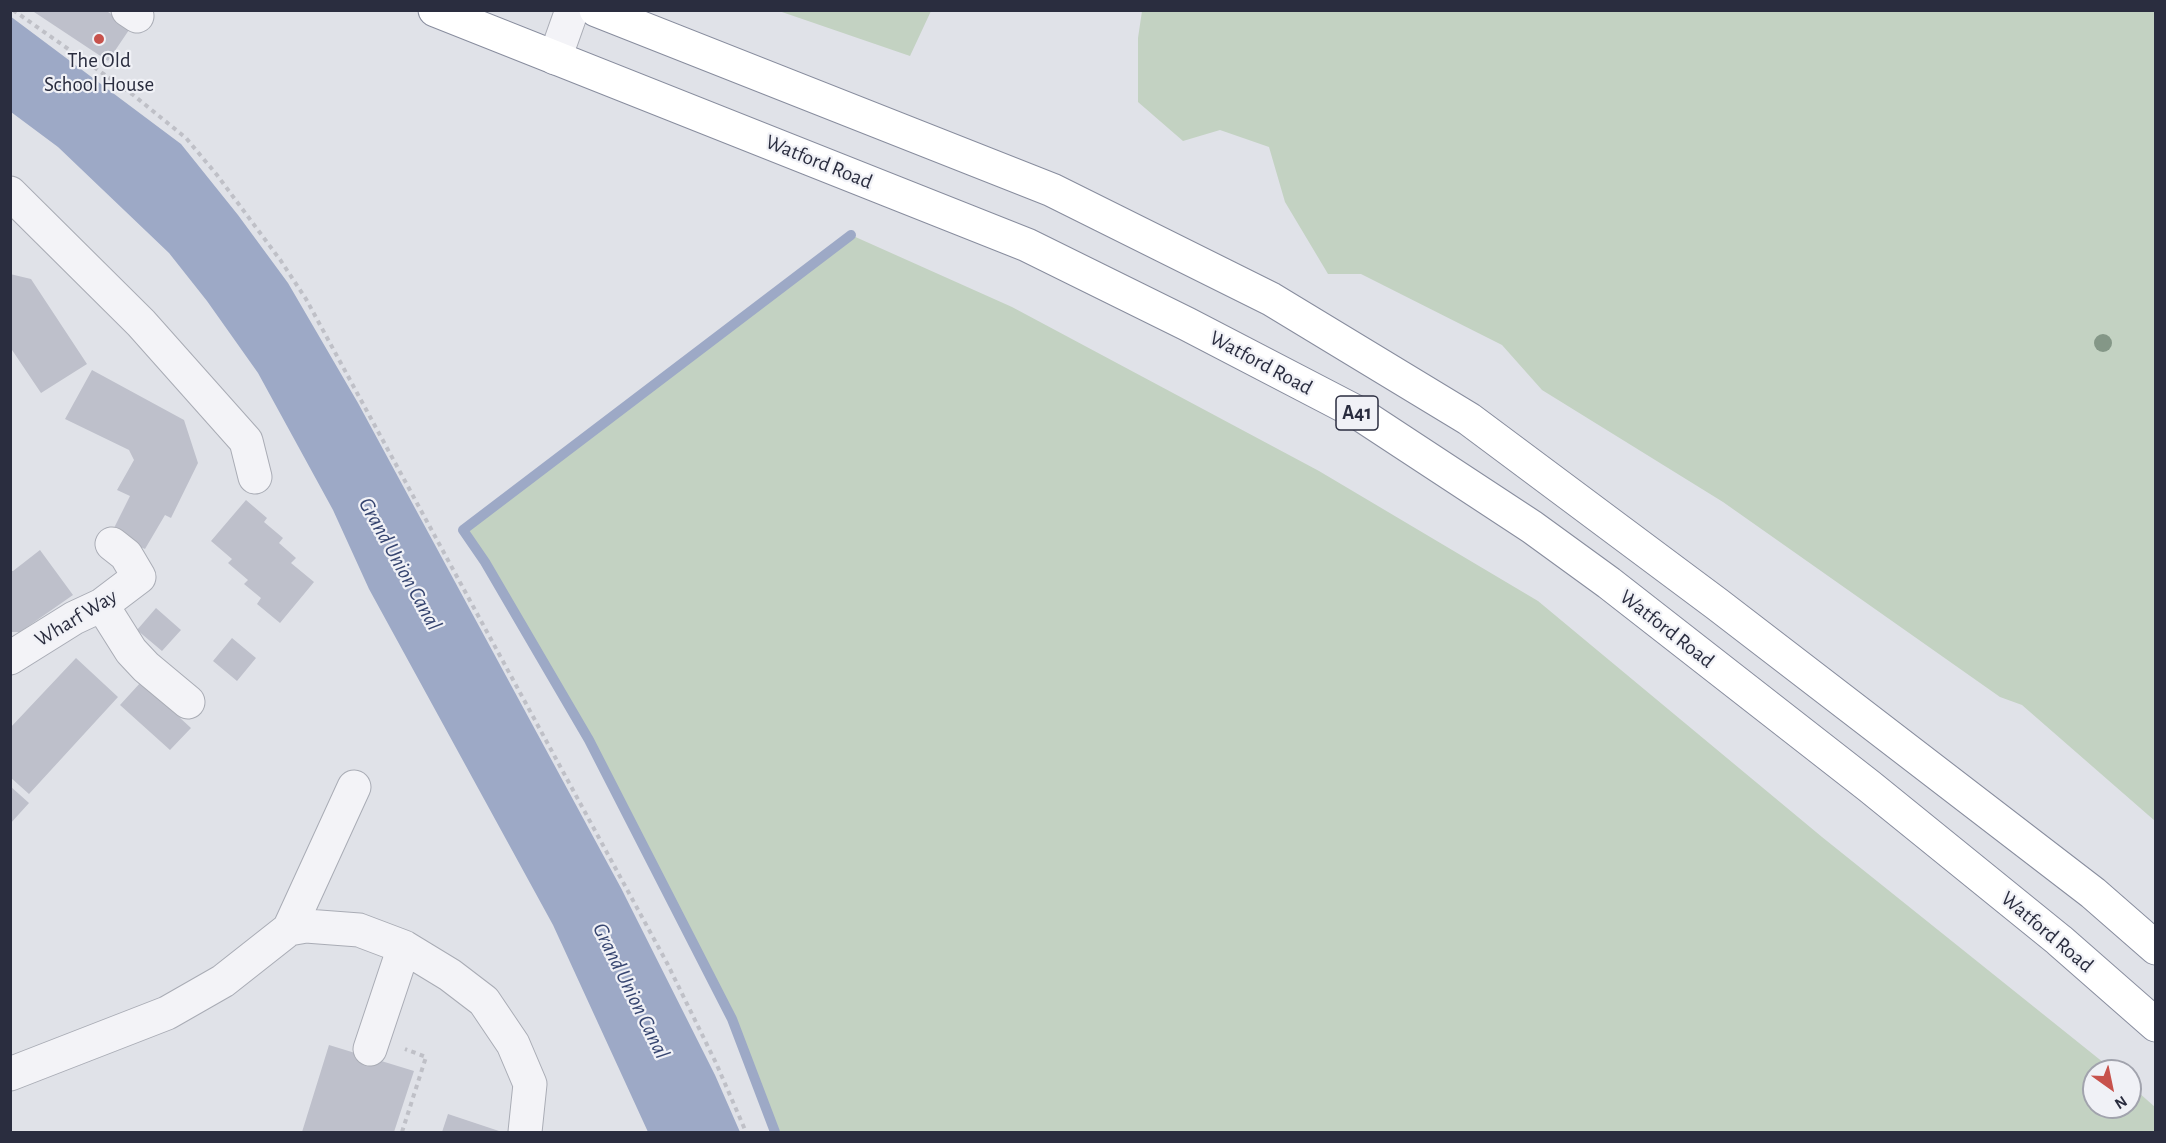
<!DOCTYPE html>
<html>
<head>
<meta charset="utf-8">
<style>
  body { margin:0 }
  #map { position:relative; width:2166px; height:1143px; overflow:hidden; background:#e0e2e8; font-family:"Alegreya Sans",sans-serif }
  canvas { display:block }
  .frame { position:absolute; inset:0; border:12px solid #2a2d3f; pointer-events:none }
  .north { position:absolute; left:2082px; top:1059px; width:60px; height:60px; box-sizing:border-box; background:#f0f1f6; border:2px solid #a1a3ad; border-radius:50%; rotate:147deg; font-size:16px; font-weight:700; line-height:24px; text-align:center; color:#2a2d3f }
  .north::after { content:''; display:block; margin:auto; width:21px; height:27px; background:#c7524c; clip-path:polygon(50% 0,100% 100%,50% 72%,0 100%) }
</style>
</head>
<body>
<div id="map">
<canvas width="2166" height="1143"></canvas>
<div class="frame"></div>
<div class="north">N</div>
</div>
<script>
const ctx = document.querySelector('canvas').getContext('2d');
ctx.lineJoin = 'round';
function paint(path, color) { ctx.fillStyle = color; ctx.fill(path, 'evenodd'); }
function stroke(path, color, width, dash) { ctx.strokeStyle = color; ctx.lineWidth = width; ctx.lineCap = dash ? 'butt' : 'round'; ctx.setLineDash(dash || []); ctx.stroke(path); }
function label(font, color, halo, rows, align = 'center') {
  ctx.font = font + ' "Alegreya Sans",sans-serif'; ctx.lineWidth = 4.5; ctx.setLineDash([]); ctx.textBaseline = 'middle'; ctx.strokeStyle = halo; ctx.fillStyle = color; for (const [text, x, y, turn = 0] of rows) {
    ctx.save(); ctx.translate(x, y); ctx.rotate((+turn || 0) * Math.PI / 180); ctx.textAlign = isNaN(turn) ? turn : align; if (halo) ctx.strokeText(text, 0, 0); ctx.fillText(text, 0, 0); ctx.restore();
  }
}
paint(new Path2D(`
  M779 11H931L910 56Z
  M1142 11H2155V821L2022 705 2000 697 1723 502 1542 390 1502 345 1361 274H1328L1285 202 1269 147 1220 130 1183 141 1138 102V38Z
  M851 235 1012 307 1319 471 1538 601 1822 837 2114 1071H2094V1107H2130V1085L2155 1107V1132H775L732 1019 589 740 485 562 463 530Z`), '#c3d2c2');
paint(new Path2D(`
  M10 16 181 144 238 215 288 283 358 403 621 888 715 1075 740 1132H648L553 925 369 589 333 510 258 373 207 301 169 253 58 147 11 112Z`), '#9da9c6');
stroke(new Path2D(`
  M775 1132 732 1019 589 740 485 562 463 530 851 235`), '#9da9c6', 10);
paint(new Path2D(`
  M31 10H105L131 27 108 61Z
  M10 274 31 279 87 364 41 393 10 347Z
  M92 370 184 420 198 463 171 518 165 515 145 549 111 534 130 496 117 490 134 460 129 450 65 419Z
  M246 500 267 518 264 522 283 538 279 543 296 558 291 563 314 582 280 623 257 604 261 598 244 584 248 580 228 563 232 559 211 541Z
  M40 550 73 595 20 632H10V571H13Z
  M156 608 181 630 162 651 137 630Z
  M232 638 256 658 237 681 213 661Z
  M76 658 118 697 29 794 10 777V728Z
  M141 682 191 728 170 750 120 705Z
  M10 786 29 803 10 824Z
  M329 1045 414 1071 394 1132H302Z
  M448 1114 502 1132H442Z`), '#bec0cb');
const minor = new Path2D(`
  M128 10 137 16
  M555 58 572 10
  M10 193 141 323 246 441 255 477
  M102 605 131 651 146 667 188 702
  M10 658 74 618 102 605 139 577 126 555 112 544
  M289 929 354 787
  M370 1049 404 947
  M10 1074 167 1013 223 981 289 929 306 926 359 930 404 947 450 975 484 1001 513 1044 530 1084 525 1132`);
const highway = new Path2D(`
  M435 10 1027 245 1187 324 1360 414 1532 527 1609 583 1869 786 2059 940 2156 1025
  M596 10 1052 190 1271 299 1469 419 1717 604 2093 893 2156 948`);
stroke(minor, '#a9acb5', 35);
stroke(highway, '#888d9e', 35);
stroke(new Path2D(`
  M13 10 132 94 186 138 217 175 281 261 306 299 667 963 716 1063 746 1132
  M402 1132 426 1057 405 1049`), '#bfc0c7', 4, [4.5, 4.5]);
stroke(minor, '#f3f3f7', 33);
stroke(highway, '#fff', 33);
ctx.fillStyle = '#849787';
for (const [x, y] of [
  [2103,343]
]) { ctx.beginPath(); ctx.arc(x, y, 9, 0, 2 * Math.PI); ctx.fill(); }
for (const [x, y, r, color] of [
  [99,39,6,"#c7524c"]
]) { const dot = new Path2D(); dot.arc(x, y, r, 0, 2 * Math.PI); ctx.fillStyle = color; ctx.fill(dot); stroke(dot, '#f0f1f6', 2); }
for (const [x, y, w] of [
  [1357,413,42]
]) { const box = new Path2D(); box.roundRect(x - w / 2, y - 17, w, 34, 4.5); ctx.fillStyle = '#f0f1f6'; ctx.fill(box); stroke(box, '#2a2d3f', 1.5); }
label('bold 20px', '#2a2d3f', null, [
  ["A41",1357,413]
]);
label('21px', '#2a2d3f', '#f0f1f6', [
  ["The Old",99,61],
  ["School House",99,85]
]);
label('21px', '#2a2d3f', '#f0f1f6', [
  ["Watford Road",819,162,22],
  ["Watford Road",1261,363,28],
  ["Wharf Way",76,618,-31],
  ["Watford Road",1667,629,38],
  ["Watford Road",2047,932,40]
]);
label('italic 22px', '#364570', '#f0f1f6', [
  ["Grand Union Canal",400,564,61],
  ["Grand Union Canal",631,991,64]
]);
</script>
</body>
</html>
